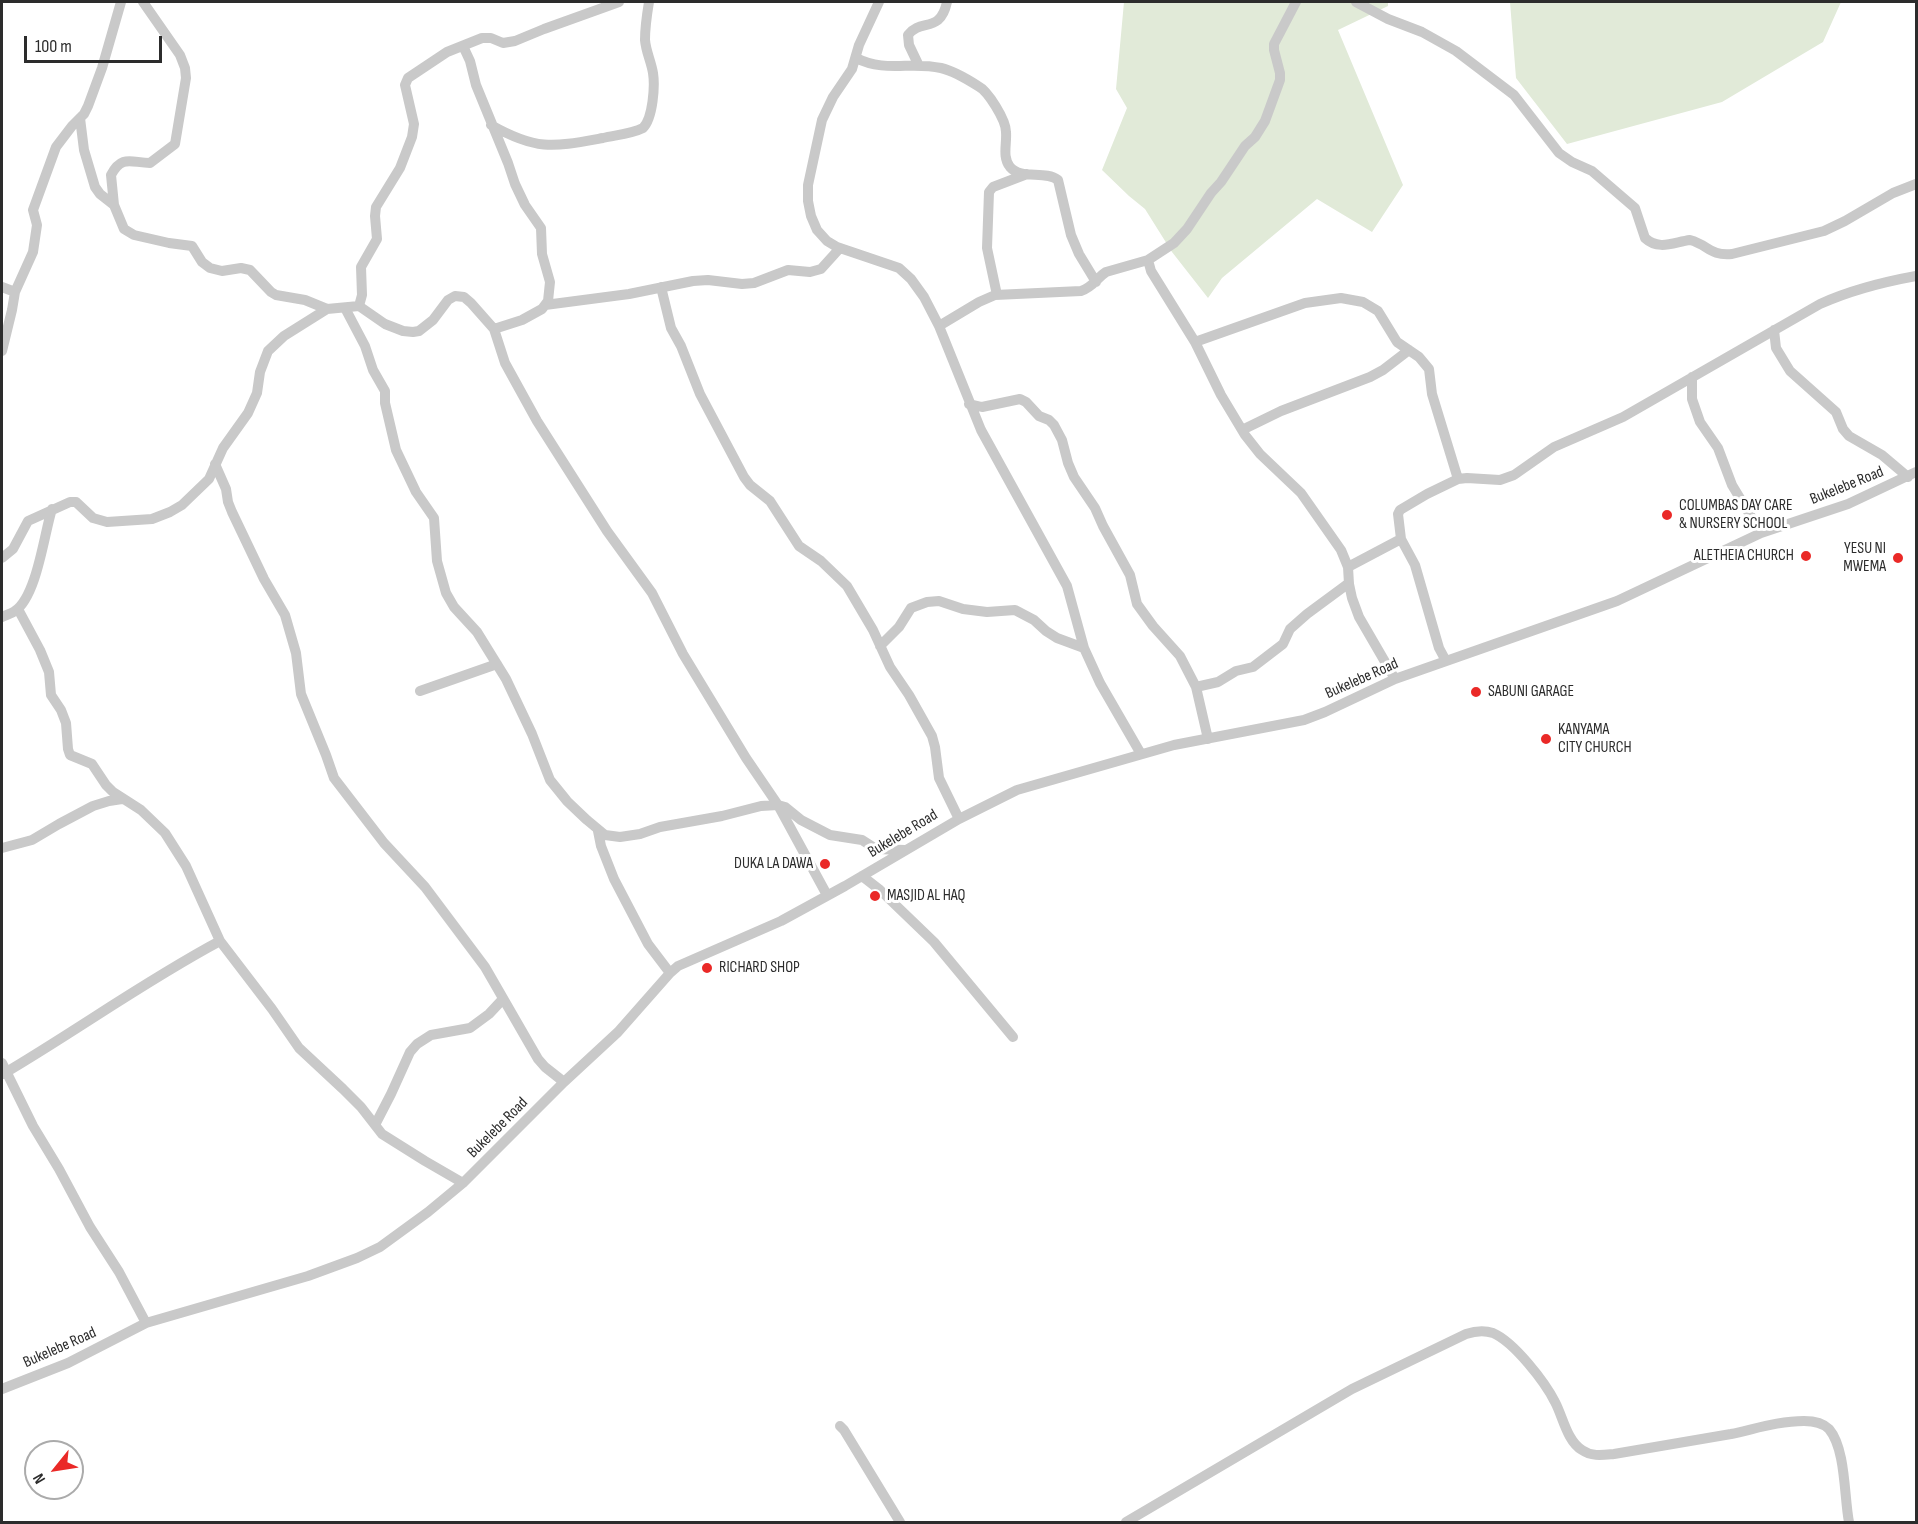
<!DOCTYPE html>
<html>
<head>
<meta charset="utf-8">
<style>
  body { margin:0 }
  #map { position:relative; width:1918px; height:1524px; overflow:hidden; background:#fff; font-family:"Sofia Sans Condensed",sans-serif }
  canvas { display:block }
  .frame { position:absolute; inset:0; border:3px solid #2c2c2c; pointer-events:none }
  .north { position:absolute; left:24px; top:1440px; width:60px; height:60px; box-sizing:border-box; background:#fff; border:2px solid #ababab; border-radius:50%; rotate:240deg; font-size:16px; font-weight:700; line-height:24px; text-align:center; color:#2c2c2c }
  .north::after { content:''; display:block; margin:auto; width:21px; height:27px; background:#ea2927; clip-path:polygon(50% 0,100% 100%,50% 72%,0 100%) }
  .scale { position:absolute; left:24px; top:36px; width:138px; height:27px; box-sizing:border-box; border:3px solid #2c2c2c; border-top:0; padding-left:8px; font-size:18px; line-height:21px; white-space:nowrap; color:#2c2c2c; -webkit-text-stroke:4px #fff; paint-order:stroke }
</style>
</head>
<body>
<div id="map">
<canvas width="1918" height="1524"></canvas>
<div class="frame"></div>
<div class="north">N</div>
<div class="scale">100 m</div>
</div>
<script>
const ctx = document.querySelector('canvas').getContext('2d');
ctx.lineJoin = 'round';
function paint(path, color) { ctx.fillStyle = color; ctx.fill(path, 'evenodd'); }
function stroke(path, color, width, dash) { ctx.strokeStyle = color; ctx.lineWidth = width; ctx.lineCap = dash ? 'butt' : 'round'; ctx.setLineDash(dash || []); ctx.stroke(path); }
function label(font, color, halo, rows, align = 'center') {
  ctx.font = font + ' "Sofia Sans Condensed",sans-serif'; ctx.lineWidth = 6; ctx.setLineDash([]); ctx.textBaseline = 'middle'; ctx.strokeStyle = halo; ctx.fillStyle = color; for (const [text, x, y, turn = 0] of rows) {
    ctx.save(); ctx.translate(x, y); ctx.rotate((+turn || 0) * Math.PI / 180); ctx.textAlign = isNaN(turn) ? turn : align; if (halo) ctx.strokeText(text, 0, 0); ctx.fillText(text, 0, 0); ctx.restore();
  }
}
paint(new Path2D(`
  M1124 2H1388V6L1338 30 1403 185 1372 232 1317 199 1222 278 1208 298 1172 252 1145 209 1129 196 1102 170 1127 108 1116 89Z
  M1510 2H1841L1823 42 1722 102 1567 144 1516 78Z`), '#e1ead8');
stroke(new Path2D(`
  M879 2 859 45 852 69 833 97 822 120 808 185V201L811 216 817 230 827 241 837 247 899 268 911 279 924 297 939 326 981 430 1067 586 1084 648 1100 683 1141 754
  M1296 2 1274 44V50L1280 73V80L1265 121 1255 137 1245 146 1221 182 1211 193 1187 229 1174 243 1148 260 1151 271 1195 342 1221 395 1245 435 1260 454 1301 493 1341 550 1348 567 1349 584 1352 598 1359 617 1395 679
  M1356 2 1388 19 1422 32 1456 51 1514 95 1559 153 1572 162 1592 171 1635 208 1645 238C1659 251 1674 242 1690 240 1709 245 1709 256 1732 254L1824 231 1845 221 1893 193 1916 184
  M463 46 470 61 476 85 508 163 515 184 525 205 541 228 542 254 550 282 548 301 542 309 522 320 494 329
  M856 58C886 73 910 61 941 68 954 71 967 79 978 86 988 91 1006 120 1006 132 1007 144 1002 157 1010 167 1021 180 1045 170 1058 180L1071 235 1079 254 1096 282
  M919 66 909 45 908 35C921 18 940 34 947 2
  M80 118 84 150 95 187 100 194 114 205 124 229 134 235 169 243 192 246 202 262 210 268 222 271 241 268 250 270 271 292 276 295 305 300 327 309 359 306 385 324 403 331 413 332 419 331 433 320 448 300 455 296 464 297 471 303 494 329 505 363 537 421 607 531 652 593 683 654 746 758 778 805 827 895
  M491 125C537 151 553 147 603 138 616 135 631 134 643 128 653 118 655 86 653 73 651 61 646 52 645 40 645 27 647 14 649 2
  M114 205 111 175C122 154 132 163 150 163L175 144 186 78 185 68 180 55 143 2
  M2 287 15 292
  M661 287 671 328 681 346 700 394 744 477 750 485 770 501 799 546 821 561 847 586 873 630 890 667 909 695 932 736 935 747 939 778 959 819
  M997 295 987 248 989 192 993 187 1027 174
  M545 305 629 294 693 281 708 280 742 284 754 283 788 270 810 272 821 269 840 248
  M359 306 362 295 361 267 377 239 375 216 376 207 400 168 412 137 414 124 405 85 408 78 447 52 482 38H491L503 43 515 41 544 29 619 2
  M345 308 365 346 373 370 385 391V403L396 450 416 492 434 518 437 561 446 593 454 607 477 632 506 679 532 734 550 780 567 801 587 820 605 835 620 837 640 834 660 827 722 816 761 806 778 805 785 807 801 820 830 835 862 840 876 849 905 850
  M939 326 979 302 995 295 1081 291C1093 287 1097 278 1106 272L1148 260
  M1774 330 1776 348 1790 371 1836 412 1843 429 1849 436 1882 455 1908 477
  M1195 342 1305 303 1341 298 1363 302 1378 311 1397 342 1419 357 1429 369 1432 394 1458 479
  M2 351 12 310 15 292 33 252 37 225 33 210 56 147 72 126 84 114 88 106 102 68 121 2
  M1692 377V399L1700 422 1718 448 1732 485 1761 533
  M969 404 982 407 1020 399 1026 402 1039 416 1049 420 1054 425 1062 440 1068 463 1074 477 1095 508 1103 526 1130 575 1137 604 1153 626 1180 656 1196 687 1208 739
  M1242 430 1281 411 1370 377 1383 370 1409 350
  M215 464 226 489 228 502 232 512 264 579 285 615 296 653 301 694 326 755 334 778 384 843 425 887 485 967 538 1059 545 1067 564 1082
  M2 558 13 549 28 521 70 502H76L93 518 107 522 152 519 170 512 182 505 209 479 223 448 248 413 257 393 260 372 268 351 284 336 327 309
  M1348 567 1401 539
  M18 609 40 650 49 672 51 695 61 710 66 723 68 749 70 755 92 764 106 785 113 792 141 810 165 833 186 866 220 941 272 1009 299 1048 343 1089 361 1107 382 1134 425 1161 463 1183
  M2 617C6 615 11 614 15 611 37 596 44 534 52 509
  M880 646 899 627 911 608 927 602 939 601 963 609 987 612 1015 610 1034 620 1046 631 1057 638 1084 648
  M1446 661 1439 648 1415 565 1401 539 1398 514 1400 510 1427 494 1458 479 1467 478 1500 480 1514 475 1554 447 1623 417 1820 304C1851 290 1883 282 1916 276
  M1196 687 1218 682 1236 671 1253 667 1283 644 1290 629 1307 614 1349 583
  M420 691 497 664
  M598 831 601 846 614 879 648 944 670 973
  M2 848 32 840 59 824 93 806 109 801 122 799
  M862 876 880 890 934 942 1013 1037
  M2 1063 33 1126 59 1169 90 1227 119 1272 146 1323
  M3 1074C76 1031 145 981 220 941
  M375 1125 391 1094 410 1052 417 1044 431 1035 470 1028 489 1014 503 999
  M2 1389 68 1363 146 1323 308 1276 357 1258 380 1247 428 1212 463 1183 564 1082 618 1032 670 973 678 966 781 921 845 886 959 819 1017 790 1174 745 1304 720 1325 712 1395 679 1617 601 1761 533 1848 504 1916 472
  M840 1426 844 1430 900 1522
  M1126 1522 1352 1389 1466 1334C1475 1331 1484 1330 1493 1333 1514 1342 1545 1382 1555 1402 1563 1417 1567 1441 1582 1450 1592 1457 1603 1455 1614 1454 1653 1447 1692 1441 1731 1434 1755 1429 1779 1421 1804 1421 1813 1421 1822 1422 1829 1429 1846 1449 1844 1497 1849 1522`), '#c9c9c9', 10);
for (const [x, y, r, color] of [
  [1667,515,6,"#ea2927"],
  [1806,556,6,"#ea2927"],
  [1898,558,6,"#ea2927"],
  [1476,692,6,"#ea2927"],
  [1546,739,6,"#ea2927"],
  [825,864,6,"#ea2927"],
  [875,896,6,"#ea2927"],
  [707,968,6,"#ea2927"]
]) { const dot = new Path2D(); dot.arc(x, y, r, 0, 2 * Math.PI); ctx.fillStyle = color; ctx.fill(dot); stroke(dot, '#fff', 2); }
label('16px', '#2c2c2c', '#fff', [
  ["Bukelebe Road",1847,486,-22],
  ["Bukelebe Road",1362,679,-24],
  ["Bukelebe Road",903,834,-31],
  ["Bukelebe Road",498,1128,-45],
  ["Bukelebe Road",60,1348,-24]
]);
label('16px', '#2c2c2c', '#fff', [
  ["COLUMBAS DAY CARE",1679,506],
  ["& NURSERY SCHOOL",1679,524],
  ["YESU NI",1886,549,"right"],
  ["MWEMA",1886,567,"right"],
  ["ALETHEIA CHURCH",1794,556,"right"],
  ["SABUNI GARAGE",1488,692],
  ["KANYAMA",1558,730],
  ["CITY CHURCH",1558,748],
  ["DUKA LA DAWA",813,864,"right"],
  ["MASJID AL HAQ",887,896],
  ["RICHARD SHOP",719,968]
], 'left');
</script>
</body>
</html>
